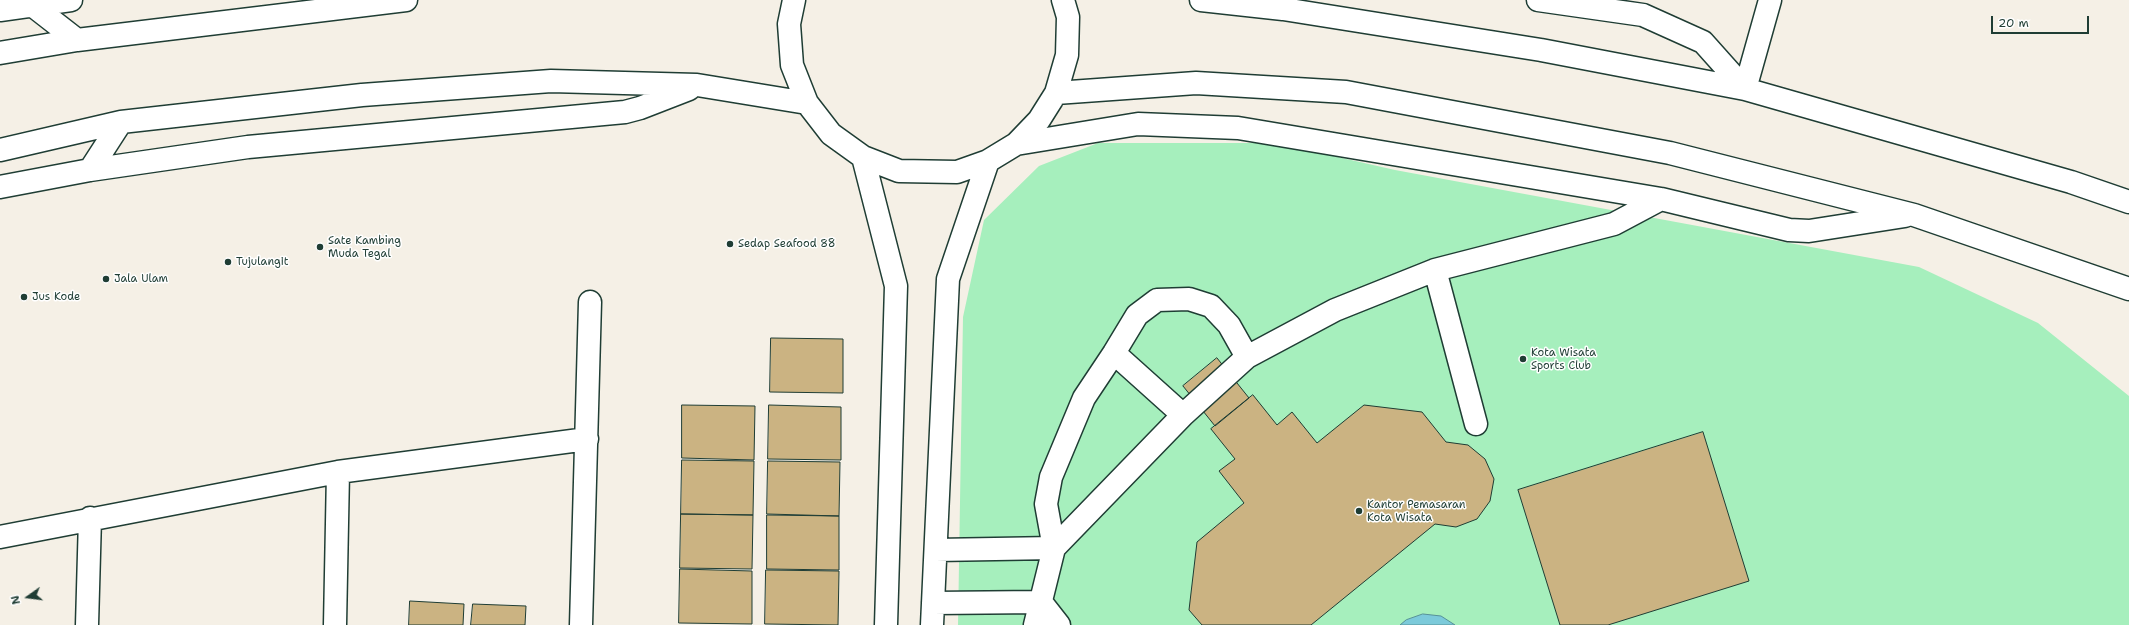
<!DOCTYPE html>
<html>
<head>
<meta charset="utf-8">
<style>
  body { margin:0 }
  #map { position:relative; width:2129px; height:625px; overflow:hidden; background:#f5f0e6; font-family:"Shantell Sans",sans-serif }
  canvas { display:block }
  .north { position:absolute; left:8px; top:577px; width:40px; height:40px; -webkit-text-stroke:3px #fff; paint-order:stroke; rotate:256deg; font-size:11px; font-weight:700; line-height:16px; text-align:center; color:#1f3d34 }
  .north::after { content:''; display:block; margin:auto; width:14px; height:18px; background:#1f3d34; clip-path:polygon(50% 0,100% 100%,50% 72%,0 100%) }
  .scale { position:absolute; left:1991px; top:16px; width:98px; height:18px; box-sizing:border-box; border:2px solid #1f3d34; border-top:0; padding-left:5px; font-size:12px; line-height:14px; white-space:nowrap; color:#1f3d34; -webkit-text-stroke:3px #fff; paint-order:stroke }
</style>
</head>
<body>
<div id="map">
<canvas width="2129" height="625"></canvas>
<div class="north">N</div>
<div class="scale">20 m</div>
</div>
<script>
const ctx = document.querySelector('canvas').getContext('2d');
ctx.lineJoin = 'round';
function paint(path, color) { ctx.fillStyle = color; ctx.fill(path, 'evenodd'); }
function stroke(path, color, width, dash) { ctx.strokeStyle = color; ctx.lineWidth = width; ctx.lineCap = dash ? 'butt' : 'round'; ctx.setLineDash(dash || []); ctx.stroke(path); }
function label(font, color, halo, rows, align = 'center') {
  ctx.font = font + ' "Shantell Sans",sans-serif'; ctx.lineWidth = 3; ctx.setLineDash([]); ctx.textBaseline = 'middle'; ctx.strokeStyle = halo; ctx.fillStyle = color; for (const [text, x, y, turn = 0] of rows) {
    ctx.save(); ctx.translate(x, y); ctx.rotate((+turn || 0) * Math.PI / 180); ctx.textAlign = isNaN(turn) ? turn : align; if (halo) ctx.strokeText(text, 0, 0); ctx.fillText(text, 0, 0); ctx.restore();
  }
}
paint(new Path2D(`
  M1098 143H1276L1395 170 1919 267 2038 323 2129 396V625H958L963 317 984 220 1039 166Z`), '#a6efbd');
const water = new Path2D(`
  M1423 614 1441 616 1455 625H1400L1406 620Z`);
paint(water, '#7ccada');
stroke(water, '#579298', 1);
const building = new Path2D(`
  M771 338 843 339V393L770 392Z
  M1217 358 1249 398 1215 426 1183 386Z
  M1253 395 1277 425 1292 412 1317 443 1364 405 1422 412 1446 442 1468 445 1485 459 1494 479 1490 501 1477 519 1456 527 1435 524 1311 625H1202L1189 610 1197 542 1244 503 1219 471 1235 459 1211 429Z
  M682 405 755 406 754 460 682 458Z
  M769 405 841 407V460L768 459Z
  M1703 432 1749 581 1608 625H1560L1518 490Z
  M682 460 754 461 753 515 681 514Z
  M768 461 840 462 839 516 767 514Z
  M681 514 753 515 752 569 680 568Z
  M767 515 839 516V570L767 569Z
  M680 569 752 571V624L679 623Z
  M766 570 839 571 838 625 765 624Z
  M410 601 464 604 463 625H409Z
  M473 604 526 606 525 625H471Z`);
paint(building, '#cbb382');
stroke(building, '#1f3d34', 1);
const minor = new Path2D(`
  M794 0 789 24 792 65 807 103 831 134 863 157 899 171 957 172 988 161 1016 144 1039 120 1056 93 1067 55 1068 17 1063 0
  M1201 0 1283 9 1541 50 1745 89 2071 182 2129 202
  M1538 0 1643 15 1703 42 1745 89
  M32 5 77 40
  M0 10 71 0
  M0 53 77 40 406 0
  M1745 89 1770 0
  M1056 93 1196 83 1346 92 1670 153 1914 215 2129 289
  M1016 144 1138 124 1238 128 1661 199 1789 230 1809 231 1905 216
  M0 150 121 122 362 95 551 81 697 85 807 103
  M863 157 896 286 886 625
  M90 170 121 122
  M0 187 90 170 248 147 625 112 640 108 689 89
  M1435 270 1476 424
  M1114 353 1183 415
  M0 537 338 472 587 439
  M936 550 1054 548 1183 415 1247 357 1335 310 1435 270 1614 224 1661 199
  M933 603 1041 602 1059 625
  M87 625 90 518
  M335 625 338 472
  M581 625 590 302
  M932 625 948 279 988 161
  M1035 625 1054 548 1046 504 1051 477 1084 398 1114 353 1137 315 1157 300 1189 299 1211 306 1229 325 1247 357`);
stroke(minor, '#1f3d34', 25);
stroke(minor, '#fff', 22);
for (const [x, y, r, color] of [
  [730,244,4,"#1f3d34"],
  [320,247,4,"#1f3d34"],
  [228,262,4,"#1f3d34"],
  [106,279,4,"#1f3d34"],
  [24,297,4,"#1f3d34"],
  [1523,359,4,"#1f3d34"],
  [1359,511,4,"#1f3d34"]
]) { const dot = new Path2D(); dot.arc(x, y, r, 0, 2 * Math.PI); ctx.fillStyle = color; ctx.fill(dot); stroke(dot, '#fff', 1.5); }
label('11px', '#1f3d34', '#fff', [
  ["Sate Kambing",328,241],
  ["Muda Tegal",328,254],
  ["Sedap Seafood 88",738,244],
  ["Tujulangit",236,262],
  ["Jala Ulam",114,279],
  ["Jus Kode",32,297],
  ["Kota Wisata",1531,353],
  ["Sports Club",1531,366],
  ["Kantor Pemasaran",1367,505],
  ["Kota Wisata",1367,518]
], 'left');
</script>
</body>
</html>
